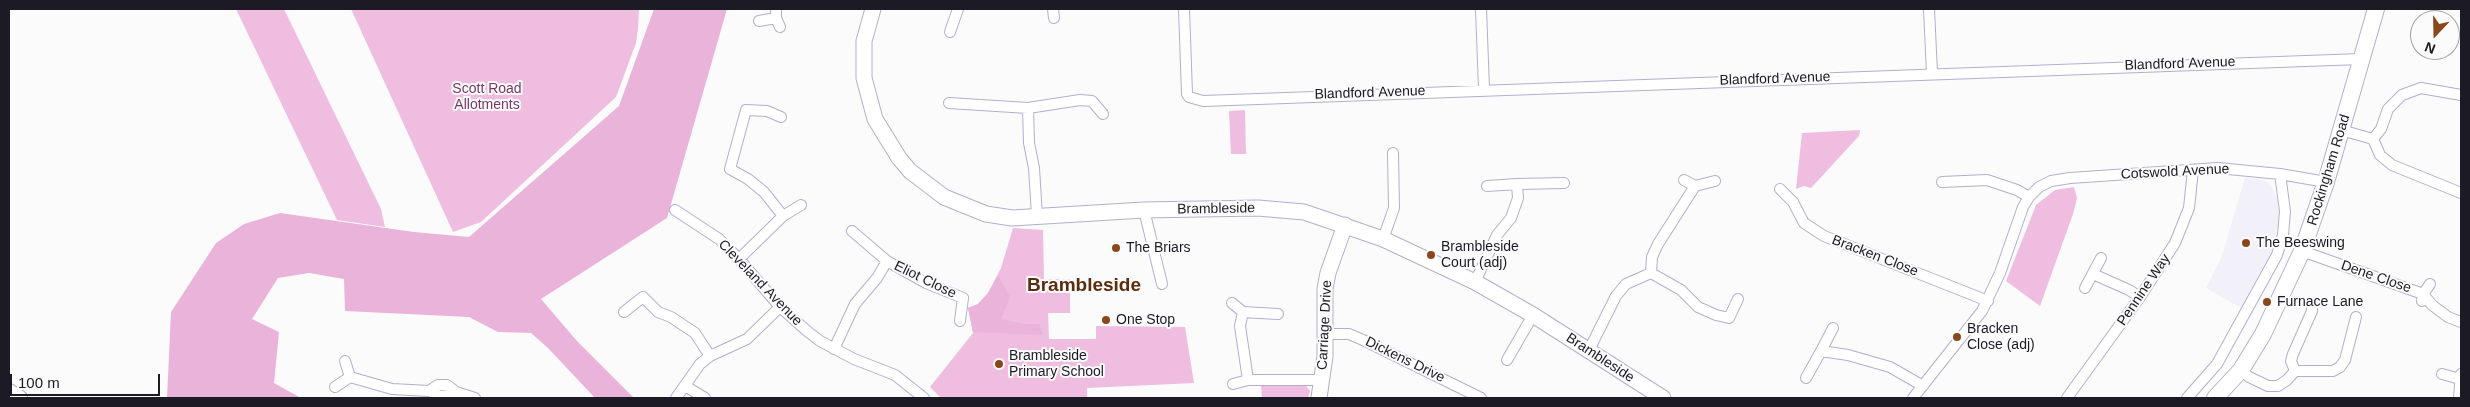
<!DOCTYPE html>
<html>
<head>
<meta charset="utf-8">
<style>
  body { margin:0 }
  #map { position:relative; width:2470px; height:407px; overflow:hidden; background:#fbfbfb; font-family:Arial,sans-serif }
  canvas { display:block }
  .frame { position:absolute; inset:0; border:10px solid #1b1a25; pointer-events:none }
  .north { position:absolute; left:2410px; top:10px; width:50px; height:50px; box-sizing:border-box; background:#fbfbfb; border:1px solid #a1a1a5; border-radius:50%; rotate:201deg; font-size:14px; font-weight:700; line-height:20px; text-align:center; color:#1b1a25 }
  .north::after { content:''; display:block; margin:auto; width:18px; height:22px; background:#8b471c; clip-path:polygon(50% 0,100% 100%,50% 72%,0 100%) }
  .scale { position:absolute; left:10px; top:374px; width:150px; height:22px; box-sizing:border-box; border:2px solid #1b1a25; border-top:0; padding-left:6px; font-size:15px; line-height:18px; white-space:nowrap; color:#1b1a25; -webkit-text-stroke:4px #fbfbfb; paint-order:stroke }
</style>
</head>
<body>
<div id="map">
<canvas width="2470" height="407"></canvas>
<div class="frame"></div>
<div class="north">N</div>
<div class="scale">100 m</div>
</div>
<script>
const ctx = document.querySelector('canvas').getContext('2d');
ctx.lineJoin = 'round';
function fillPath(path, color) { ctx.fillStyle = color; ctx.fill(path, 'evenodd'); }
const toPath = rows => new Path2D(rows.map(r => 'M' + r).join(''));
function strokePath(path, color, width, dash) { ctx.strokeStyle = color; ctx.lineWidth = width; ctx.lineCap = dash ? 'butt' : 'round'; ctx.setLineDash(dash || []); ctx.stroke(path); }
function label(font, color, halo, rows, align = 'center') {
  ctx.font = font + ' Arial,sans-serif'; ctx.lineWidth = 4; ctx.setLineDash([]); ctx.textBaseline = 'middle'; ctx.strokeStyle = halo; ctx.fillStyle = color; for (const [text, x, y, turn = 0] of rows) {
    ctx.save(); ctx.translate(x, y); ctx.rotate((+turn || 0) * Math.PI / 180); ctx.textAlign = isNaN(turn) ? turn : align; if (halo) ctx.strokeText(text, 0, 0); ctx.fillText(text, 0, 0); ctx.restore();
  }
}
const built = toPath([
  [2245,178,2265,180,2272,187,2278,200,2279,218,2271,253,2241,308,2206,288,2221,258]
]);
const green = toPath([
  [236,9,284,9,381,209,385,227,337,220],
  [351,9,639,9,638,28,636,43,616,97,481,222,453,232],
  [1245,110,1246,154,1231,154,1229,111],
  [1860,130,1859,136,1811,188,1804,186,1796,189,1802,133],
  [2074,187,2077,198,2073,214,2040,306,2006,281,2036,205,2055,190],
  [1013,228,1043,230,1044,279,1070,279,1070,313,1048,313,1049,339,1096,339,1096,326,1185,327,1194,383,1087,388,1087,398,941,398,930,387,973,333,968,308,978,304,988,293,1001,268],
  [1261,385,1306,386,1310,391,1308,398,1262,398]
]);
const forest = toPath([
  [654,9,727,9,667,218,541,299,577,341,634,398,595,398,548,348,531,333,498,332,469,317,345,311,344,279,309,273,278,278,252,319,279,332,274,383,301,398,167,398,171,312,216,243,244,224,280,213,414,232,469,237,619,106],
  [998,275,1010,297,1001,319,1025,324,1039,324,1043,334,1041,335,973,332,968,308,978,304,988,293]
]);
const street = toPath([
  [776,9,776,18,780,27],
  [1053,9,1054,18],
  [1184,9,1187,94,1189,97,1203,101,2361,59],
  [1481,9,1484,89],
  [1929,9,1932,73],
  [759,21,776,18],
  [950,32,958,9],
  [949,103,1028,108,1080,100,1092,101,1103,114],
  [1028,108,1029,143,1034,168,1037,216],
  [2341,130,2373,139,2380,155,2392,165,2461,193],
  [2373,139,2381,129,2388,109,2402,95,2421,88,2461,95],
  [1684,180,1695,186,1715,181],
  [1942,182,1987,180,2017,190,2029,197],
  [1517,184,1564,183],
  [1695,186,1658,244,1652,257,1651,273,1681,290,1698,307,1716,315,1729,318,1738,299],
  [1780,189,1793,202,1804,223,1824,236,1988,301],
  [675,210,719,239,739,259,780,307,807,331,820,341,854,359,895,375,924,398],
  [1144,210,1162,284],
  [783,216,801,205],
  [852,231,887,261],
  [1383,239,1394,208,1393,153],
  [2302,251,2423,294,2432,305,2448,317,2461,322],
  [739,259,783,216,764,192,748,179,730,169,746,110,767,111,781,117],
  [2093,274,2129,290,2140,297],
  [1475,282,1497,235,1511,218,1518,198,1517,184,1487,186],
  [2085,288,2101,258],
  [2422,301,2423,294,2430,284],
  [1232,303,1243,312,1240,326,1248,380,1323,380],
  [624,312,643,297,658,312,671,317,695,333,710,356],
  [1243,312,1278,314],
  [1325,334,1349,334,1363,340,1481,398],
  [834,349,855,304,877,278,887,261,926,283,963,298,960,321],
  [1589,350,1616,296,1626,284,1651,273],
  [1821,351,1833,328],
  [1507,360,1533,315],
  [345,361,350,377],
  [2241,370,2249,377,2268,386,2278,386,2287,380,2295,371,2291,361,2293,354,2312,311,2312,303],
  [2295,371,2333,371,2340,367,2345,360,2356,317],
  [2442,374,2460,379],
  [1806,378,1821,351,1848,355,1890,367,1923,386],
  [1233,384,1248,380],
  [685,386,705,398],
  [335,387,350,377,392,389,429,391,440,396,451,395,456,392],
  [429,391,438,385,447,385,456,392,475,398],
  [676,398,700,364,710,356,747,339,780,307],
  [1913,398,1982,311,2000,273,2023,207,2029,197,2039,187,2051,181,2070,178,2218,168,2280,174,2326,182],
  [2067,398,2140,297,2175,243,2189,208,2193,170],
  [2187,398,2217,364,2277,255,2283,235,2285,211,2280,174],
  [2459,398,2461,374]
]);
const secondary = toPath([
  [873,9,864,41,864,78,875,119,899,158,910,171,944,197,986,214,1012,218,1144,210,1258,208,1304,212,1383,239,1475,282,1533,315,1663,398],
  [1319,398,1325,356,1325,289,1328,273,1345,225]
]);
const primary = toPath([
  [9,392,19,398],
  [2215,398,2241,370,2263,334,2302,251,2326,182,2376,9]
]);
const markers = [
  [2246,243,5,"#8b471c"],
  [1116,248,5,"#8b471c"],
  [1431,255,5,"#8b471c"],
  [2267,302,5,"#8b471c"],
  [1106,320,5,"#8b471c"],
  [1957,337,5,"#8b471c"],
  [999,364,5,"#8b471c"]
];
const streetNames = [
  ["Blandford Avenue",2180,64,-2],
  ["Blandford Avenue",1775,79,-2],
  ["Blandford Avenue",1370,93,-2],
  ["Rockingham Road",2329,170,-73],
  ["Cotswold Avenue",2175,172,-3],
  ["Brambleside",1216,209,-1],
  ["Bracken Close",1875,256,21],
  ["Dene Close",2376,277,19],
  ["Eliot Close",925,280,26],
  ["Cleveland Avenue",760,283,46],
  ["Pennine Way",2144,290,-56],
  ["Carriage Drive",1325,325,-87],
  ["Brambleside",1600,358,33],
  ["Dickens Drive",1405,360,26]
];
const parkNames = [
  ["Scott Road",487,89],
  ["Allotments",487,105]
];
const poiNames = [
  ["The Beeswing",2256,243],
  ["Brambleside",1441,247],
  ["Court (adj)",1441,263],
  ["The Briars",1126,248],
  ["Furnace Lane",2277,302],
  ["One Stop",1116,320],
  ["Bracken",1967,329],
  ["Close (adj)",1967,345],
  ["Brambleside",1009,356],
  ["Primary School",1009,372]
];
const districtNames = [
  ["Brambleside",1084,286]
];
fillPath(built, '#f2f1f9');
fillPath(green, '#efbde0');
fillPath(forest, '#eab3da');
strokePath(street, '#b2afce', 12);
strokePath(secondary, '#b2afce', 17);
strokePath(primary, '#b2afce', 18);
strokePath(street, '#fff', 10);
strokePath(secondary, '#fff', 15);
strokePath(primary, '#fff', 16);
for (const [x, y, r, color] of markers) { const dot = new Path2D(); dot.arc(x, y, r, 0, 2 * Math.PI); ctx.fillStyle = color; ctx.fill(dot); strokePath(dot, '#fbfbfb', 2); }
label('14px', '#1b1a25', '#fbfbfb', streetNames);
label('14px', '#783869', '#fbfbfb', parkNames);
label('14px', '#1b1a25', '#fbfbfb', poiNames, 'left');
label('bold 19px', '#5b2c0e', '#fbfbfb', districtNames);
</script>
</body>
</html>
